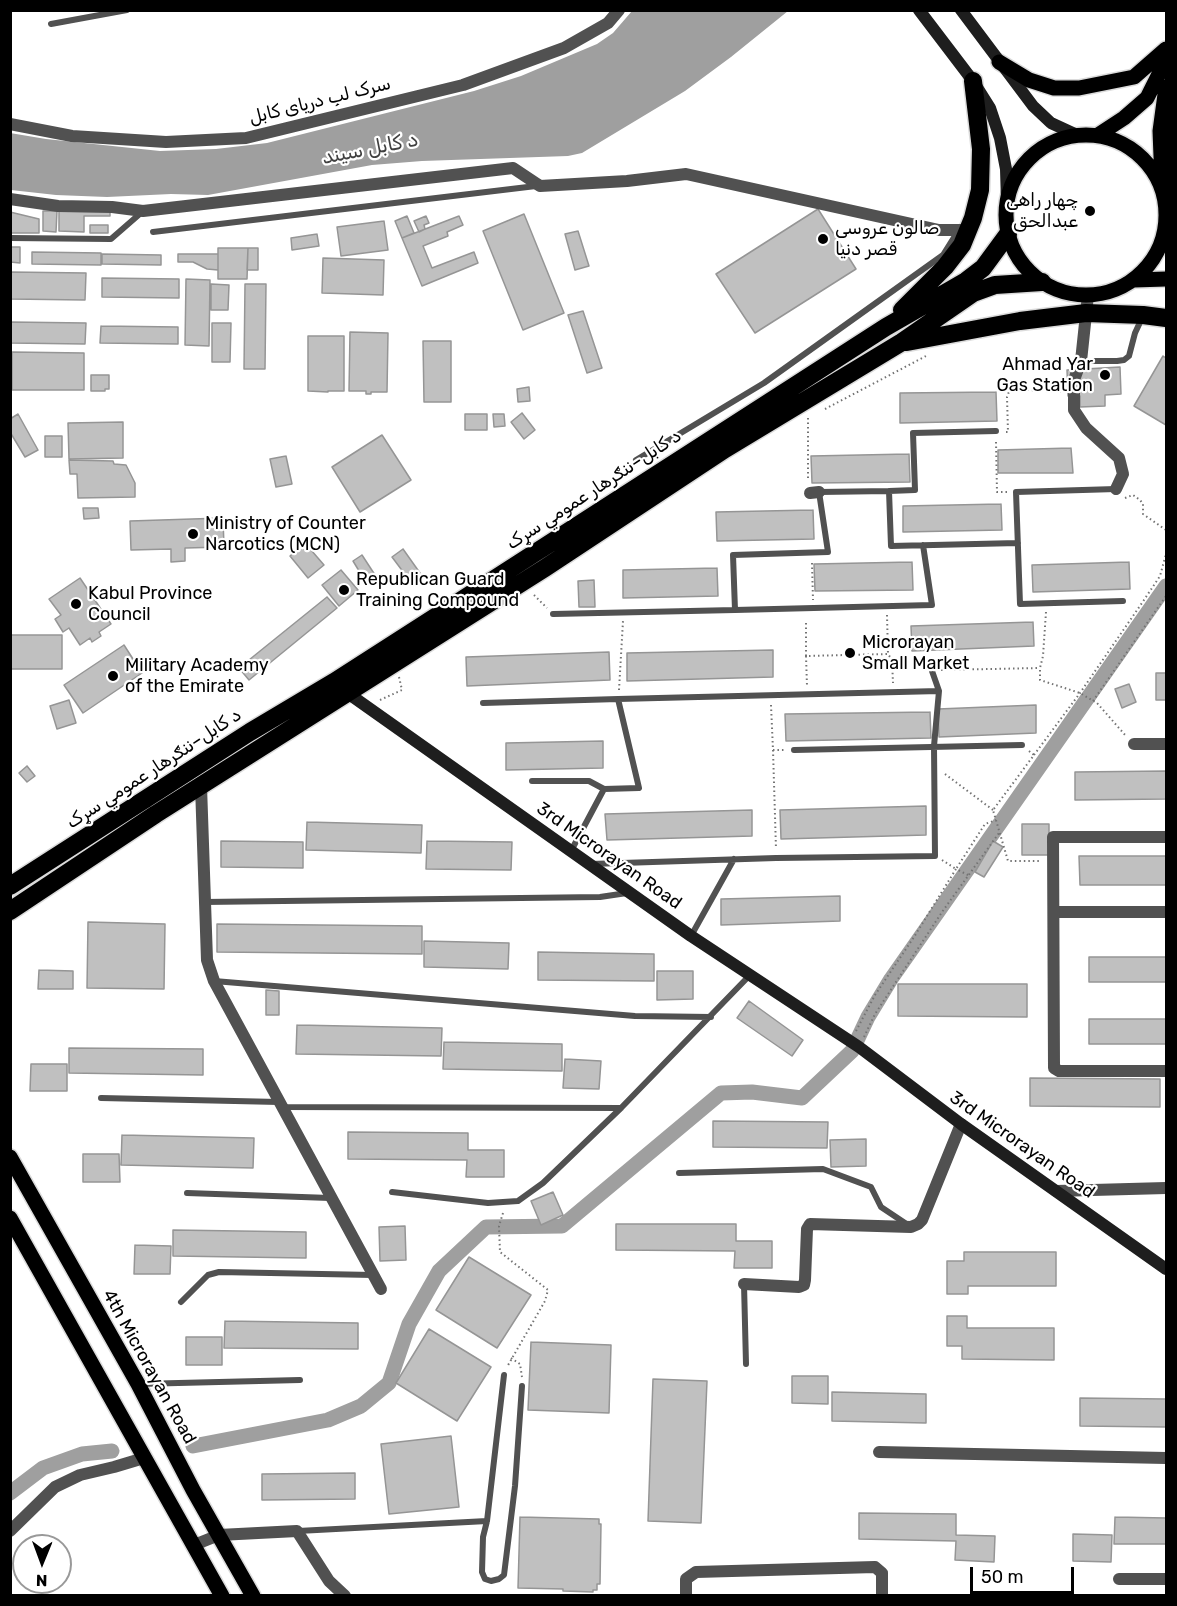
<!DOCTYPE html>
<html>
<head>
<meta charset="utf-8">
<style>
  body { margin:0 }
  #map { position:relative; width:1177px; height:1606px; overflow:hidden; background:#fff; font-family:Rubik,sans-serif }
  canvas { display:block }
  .frame { position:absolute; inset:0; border:12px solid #000; pointer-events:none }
  .north { position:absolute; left:12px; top:1534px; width:60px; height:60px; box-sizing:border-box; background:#fff; border:2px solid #999; border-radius:50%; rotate:181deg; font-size:16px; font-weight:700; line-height:24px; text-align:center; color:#000 }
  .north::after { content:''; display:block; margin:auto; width:21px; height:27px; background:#000; clip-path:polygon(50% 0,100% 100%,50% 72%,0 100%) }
  .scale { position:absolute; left:970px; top:1567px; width:104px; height:27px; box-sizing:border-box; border:3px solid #000; border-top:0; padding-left:8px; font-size:18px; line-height:21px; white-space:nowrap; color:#000; -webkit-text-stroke:4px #fff; paint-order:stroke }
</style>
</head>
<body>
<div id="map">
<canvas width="1177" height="1606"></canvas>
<div class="frame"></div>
<div class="north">N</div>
<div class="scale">50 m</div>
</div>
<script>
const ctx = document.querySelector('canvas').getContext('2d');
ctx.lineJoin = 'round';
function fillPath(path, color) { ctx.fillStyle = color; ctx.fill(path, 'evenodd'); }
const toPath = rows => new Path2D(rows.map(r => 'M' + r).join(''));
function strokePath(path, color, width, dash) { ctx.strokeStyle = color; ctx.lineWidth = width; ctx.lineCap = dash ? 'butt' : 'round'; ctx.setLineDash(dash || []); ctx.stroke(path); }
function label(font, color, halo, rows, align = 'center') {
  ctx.font = font + ' Rubik,Vazirmatn,sans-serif'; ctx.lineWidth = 4.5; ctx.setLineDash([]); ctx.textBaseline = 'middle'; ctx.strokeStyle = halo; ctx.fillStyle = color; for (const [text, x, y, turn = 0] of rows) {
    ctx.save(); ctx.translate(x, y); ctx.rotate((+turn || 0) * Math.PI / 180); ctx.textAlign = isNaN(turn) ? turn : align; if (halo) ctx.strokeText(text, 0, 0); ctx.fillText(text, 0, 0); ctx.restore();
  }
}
const water = toPath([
  [632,11,788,11,731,57,685,91,582,153,568,156,422,161,372,165,208,195,171,194,107,197,56,195,11,190,10,133,46,139,160,151,216,149,267,143,474,91,521,76,597,44,613,33]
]);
const canal = toPath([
  [193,1446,328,1420,361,1406,389,1383,409,1324,439,1271,486,1227,562,1226,721,1093,752,1092,802,1098,852,1051,868,1017,891,979,1166,586],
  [10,1493,43,1468,82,1454,112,1451]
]);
const building = toPath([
  [818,209,856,269,755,333,716,274,818,209],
  [59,210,110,211,110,216,84,216,84,232,59,231,59,210],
  [43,211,57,211,56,232,43,231,43,211],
  [10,212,39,219,39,233,10,233,10,212],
  [524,214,564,313,523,330,483,231,524,214],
  [407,216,414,233,402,238,395,221,407,216],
  [426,216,429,223,424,225,425,229,419,232,414,221,426,216],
  [459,216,463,225,447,232,448,236,423,246,432,268,474,252,478,263,422,286,402,238,459,216],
  [384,221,388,250,341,256,337,227,384,221],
  [90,225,108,225,108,233,90,233,90,225],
  [578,231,589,266,575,270,565,234,578,231],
  [317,234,319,246,292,250,291,238,317,234],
  [10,247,20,247,20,263,10,262,10,247],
  [218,248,248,248,247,279,218,279,218,248],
  [248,248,258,248,258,270,247,270,248,248],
  [32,252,101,253,101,265,32,264,32,252],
  [102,254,161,255,161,265,102,264,102,254],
  [178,254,218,254,218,270,207,269,193,262,178,262,178,254],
  [323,258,384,260,383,295,322,293,323,258],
  [10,272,86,273,85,300,10,299,10,272],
  [102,278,179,279,179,298,102,297,102,278],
  [186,279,210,280,209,346,185,345,186,279],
  [211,284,229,285,228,310,211,310,211,284],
  [245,284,266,284,265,369,244,369,245,284],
  [583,311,602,368,587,373,568,315,583,311],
  [10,322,86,323,85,344,10,343,10,322],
  [212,323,231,323,230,362,212,362,212,323],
  [101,326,178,327,178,344,100,343,101,326],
  [350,332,388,333,387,392,371,392,371,394,366,394,366,391,349,391,350,332],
  [308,336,344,336,344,391,328,391,328,392,308,391,308,336],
  [423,341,451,341,451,402,424,402,423,341],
  [12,352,84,353,84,390,12,390,12,352],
  [1163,356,1166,358,1166,425,1134,406,1163,356],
  [1120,367,1121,394,1105,395,1105,406,1080,407,1080,396,1068,396,1067,370,1120,367],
  [91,375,109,375,109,389,105,389,105,391,91,391,91,375],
  [529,387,530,401,518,402,517,389,529,387],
  [996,392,997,421,900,423,900,393,996,392],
  [522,413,535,430,524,439,511,422,522,413],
  [18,414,38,450,25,457,10,432,10,419,18,414],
  [465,414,487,414,487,430,465,430,465,414],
  [493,414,504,414,505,426,494,427,493,414],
  [123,422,123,458,69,459,68,423,123,422],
  [382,435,411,480,360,512,332,467,382,435],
  [45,436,62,436,62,457,45,457,45,436],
  [1071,448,1073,473,998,473,998,450,1071,448],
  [909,454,910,482,812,483,811,456,909,454],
  [286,456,292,484,276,487,270,459,286,456],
  [69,460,113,461,114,464,126,465,135,483,135,497,78,498,77,474,70,474,69,460],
  [1001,504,1002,530,903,532,903,506,1001,504],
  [83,508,98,508,99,518,84,519,83,508],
  [813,510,814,539,717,541,716,512,813,510],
  [223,518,224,547,185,548,185,561,171,562,171,549,131,550,130,521,223,518],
  [305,543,324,565,308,578,290,556,305,543],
  [403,549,420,573,410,581,392,557,403,549],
  [362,555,377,578,367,584,353,561,362,555],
  [912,562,913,590,815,591,814,564,912,562],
  [1129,562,1130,589,1033,592,1032,565,1129,562],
  [717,568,718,596,623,598,623,570,717,568],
  [341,570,358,590,339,606,322,585,341,570],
  [80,578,111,624,99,632,101,636,92,642,90,638,80,645,69,628,63,632,55,619,61,615,49,599,80,578],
  [594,580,595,607,579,607,578,581,594,580],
  [327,597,337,608,249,680,239,668,327,597],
  [1033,622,1034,646,912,651,911,626,1033,622],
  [10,635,62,635,62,669,10,669,10,635],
  [124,645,142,673,83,713,64,685,124,645],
  [773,650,773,677,627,681,627,653,773,650],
  [609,652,610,680,467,686,466,657,609,652],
  [1156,673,1166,673,1166,700,1156,700,1156,673],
  [1129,684,1136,702,1122,708,1115,689,1129,684],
  [69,700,76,723,57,729,50,706,69,700],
  [1036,705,1036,733,939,737,938,709,1036,705],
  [930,712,931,738,786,741,785,714,930,712],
  [603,741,603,768,506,770,506,743,603,741],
  [27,766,35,776,27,782,19,773,27,766],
  [1166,771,1166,799,1075,800,1075,772,1166,771],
  [926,806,926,835,781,839,780,810,926,806],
  [752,810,752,836,607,840,605,814,752,810],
  [307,822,422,825,421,853,306,850,307,822],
  [1022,824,1049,824,1049,855,1022,855,1022,824],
  [221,841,303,842,303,868,221,867,221,841],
  [427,841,512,842,511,870,426,869,427,841],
  [993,841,1003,847,984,877,975,872,993,841],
  [1079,856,1166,856,1166,885,1080,885,1079,856],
  [840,896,840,921,721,925,721,899,840,896],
  [88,922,165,924,164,989,87,988,88,922],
  [217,924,422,926,422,954,217,952,217,924],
  [424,941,509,943,508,969,424,967,424,941],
  [538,952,654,954,654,981,538,980,538,952],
  [1089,957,1166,957,1166,982,1089,982,1089,957],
  [39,970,73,971,73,989,38,989,39,970],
  [657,971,693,971,693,999,657,1000,657,971],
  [898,984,1027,984,1027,1017,898,1016,898,984],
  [266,990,279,991,279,1015,266,1015,266,990],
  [749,1001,803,1040,792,1056,737,1018,749,1001],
  [1089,1019,1166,1019,1166,1044,1089,1044,1089,1019],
  [297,1025,442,1028,441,1056,296,1054,297,1025],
  [444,1042,562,1044,562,1071,443,1069,444,1042],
  [69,1048,203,1049,203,1075,69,1073,69,1048],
  [565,1059,601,1061,599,1089,563,1088,565,1059],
  [31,1064,67,1064,67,1091,30,1091,31,1064],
  [1030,1078,1160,1079,1160,1107,1030,1106,1030,1078],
  [713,1121,828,1122,827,1148,713,1147,713,1121],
  [348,1132,468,1133,468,1150,504,1150,504,1177,466,1177,467,1160,348,1159,348,1132],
  [122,1135,254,1138,253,1168,121,1165,122,1135],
  [866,1139,866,1166,831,1167,830,1140,866,1139],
  [83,1154,119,1154,120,1182,83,1182,83,1154],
  [553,1192,563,1215,541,1225,531,1201,553,1192],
  [616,1224,736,1224,736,1241,772,1241,772,1268,734,1268,735,1251,616,1250,616,1224],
  [405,1226,406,1260,380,1261,379,1227,405,1226],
  [173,1230,306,1232,306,1258,173,1256,173,1230],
  [135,1245,171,1246,170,1274,134,1274,135,1245],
  [964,1252,1056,1252,1056,1286,968,1286,968,1294,947,1294,947,1261,964,1261,964,1252],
  [469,1257,531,1295,497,1348,436,1310,469,1257],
  [947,1316,967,1316,967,1328,1054,1328,1054,1360,962,1359,962,1346,947,1346,947,1316],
  [225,1321,358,1323,358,1349,224,1348,225,1321],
  [429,1329,491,1367,457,1421,396,1383,429,1329],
  [186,1337,222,1337,222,1365,186,1365,186,1337],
  [531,1342,611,1345,609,1413,528,1410,531,1342],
  [792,1376,828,1376,828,1404,792,1403,792,1376],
  [653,1379,707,1381,701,1523,648,1521,653,1379],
  [832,1392,926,1394,926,1423,832,1421,832,1392],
  [1080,1398,1166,1399,1166,1427,1080,1426,1080,1398],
  [451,1436,459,1507,389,1514,381,1444,451,1436],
  [355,1473,355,1499,262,1500,262,1474,355,1473],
  [859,1513,956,1514,956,1535,995,1536,994,1562,955,1560,956,1541,859,1539,859,1513],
  [520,1517,599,1519,599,1524,601,1524,600,1584,597,1584,597,1590,593,1590,593,1592,563,1591,563,1589,518,1588,520,1517],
  [1115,1517,1166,1518,1166,1544,1114,1544,1115,1517],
  [1073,1534,1112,1535,1111,1562,1073,1561,1073,1534]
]);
const path = toPath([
  [825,409,926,356],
  [808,418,808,481],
  [1006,432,1008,432,1007,397,1010,389,1061,392],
  [996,442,997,492,1007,492],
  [1125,498,1133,495,1140,500,1143,504,1143,514,1166,530],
  [812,563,813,600],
  [534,595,547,608],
  [1046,612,1043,656,1040,668,1040,680,1080,693,1097,703,1126,736],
  [887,615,888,654],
  [806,623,806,656,888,654,892,660,893,683],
  [806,656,807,686],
  [941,670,1040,668],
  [619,690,623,621],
  [380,700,402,690,399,677],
  [1093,701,1166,596],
  [771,705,773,750,785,750],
  [773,750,776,849],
  [1029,751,1034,755,993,810,1008,861,1039,861],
  [1034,755,1080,693,1144,600,1160,576,1166,554],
  [945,774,993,810],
  [942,860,956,869,985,824,996,820],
  [856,1031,875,995,914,937,956,869,968,875],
  [864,1037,875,1014,942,912,999,833],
  [503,1213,499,1226,500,1252,548,1290,545,1301,507,1367],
  [511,1358,520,1364,522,1377]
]);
const lane = toPath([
  [51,24,127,10],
  [153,232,536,186],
  [10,238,111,239,142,212],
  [1081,361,1117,361,1124,360,1129,356,1135,333,1142,318],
  [636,460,764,383,943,255,958,231],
  [1116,489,1016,492,1020,604,1123,601],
  [889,491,915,490,913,433,996,431],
  [735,610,932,605,923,545],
  [553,614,735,610,733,555,828,552,819,492,889,491,891,546,1018,543],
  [618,699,939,691],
  [483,703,618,699,639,788,604,789],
  [794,750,1022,745],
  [532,781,589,781,604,789,571,851],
  [591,864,776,858,935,856,934,746,939,691,932,671],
  [204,902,600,897,627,893],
  [691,936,734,859],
  [214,981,635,1016,711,1017],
  [101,1098,279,1102],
  [281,1107,621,1108],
  [679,1173,823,1169,871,1187,881,1207,908,1225],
  [392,1192,488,1203,518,1201,543,1183,621,1108,750,975],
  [187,1193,330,1198],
  [744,1284,746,1364],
  [181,1302,208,1275,219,1272,373,1275],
  [504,1375,487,1521,483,1537,482,1572,485,1579,491,1581,499,1579,504,1575,515,1486,522,1386],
  [138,1384,300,1380],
  [298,1531,487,1521]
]);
const street = toPath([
  [10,124,72,136,166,142,246,138,463,85,564,48,608,23,619,10],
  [10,199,58,206,112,207,143,211,513,168,540,186,627,181,686,174,939,230,968,230],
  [1088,295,1081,361,1074,380,1074,410,1086,428,1119,458,1123,474,1116,489],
  [810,493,819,492],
  [1134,744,1166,744],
  [201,786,207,960,214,981,381,1289],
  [1166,837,1053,837,1054,1068,1059,1071,1166,1071],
  [1054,912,1166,912],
  [1056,1191,1166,1188],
  [744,1284,799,1287,804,1285,805,1280,807,1229,810,1224,911,1227,918,1224,922,1220,961,1124],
  [879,1452,1166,1458],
  [10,1531,55,1487,80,1475,114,1467,144,1458],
  [194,1545,219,1535,297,1531,329,1581,345,1596],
  [1119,1579,1166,1579],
  [686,1596,686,1579,696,1572,875,1567,882,1573,882,1596]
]);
const secondary = toPath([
  [919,10,973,81,990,108,1000,138,1006,169,1007,201],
  [961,10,1033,106,1051,123,1077,135],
  [349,694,691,936,859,1047,961,1124,1166,1269]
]);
const primary = toPath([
  [999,62,1029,80,1054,88,1079,88,1134,77,1166,49],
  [1098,135,1124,118,1147,98,1166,60],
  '1006 215a80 80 0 1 1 160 0a80 80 0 1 1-160 0Z',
  [1162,182,1160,131,1166,87],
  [1134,280,1166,279],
  [10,1157,138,1384,193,1490,253,1596],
  [10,1218,222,1596]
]);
const highway = toPath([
  [902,310,945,267,962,245,973,218,980,190,981,149,973,81],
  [907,342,1020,321,1086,313,1143,315,1166,318],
  [10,886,250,732,334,682,496,578,886,327,966,281,983,268,1008,234],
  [10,911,156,814,545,568,725,449,902,342,973,293,995,285,1042,282]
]);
const markers = [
  [1090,211,6,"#000"],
  [823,239,6,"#000"],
  [1105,375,6,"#000"],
  [193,534,6,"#000"],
  [344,590,6,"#000"],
  [76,604,6,"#000"],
  [850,653,6,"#000"],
  [113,676,6,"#000"]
];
const streetNames = [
  ["سرک لبِ دریای کابل",320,101,-14],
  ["د کابل–ننګرهار عمومي سړک",594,490,-33],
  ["د کابل–ننګرهار عمومي سړک",154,769,-33],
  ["3rd Microrayan Road",609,856,35],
  ["3rd Microrayan Road",1022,1145,35],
  ["4th Microrayan Road",149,1367,61]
];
const poiNames = [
  ["چهار راهی",1078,201,"right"],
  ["عبدالحق",1078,222,"right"],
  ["صالون عروسی",835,229],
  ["قصر دنیا",835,250],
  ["Ahmad Yar",1093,365,"right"],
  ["Gas Station",1093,386,"right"],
  ["Ministry of Counter",205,524],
  ["Narcotics (MCN)",205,545],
  ["Republican Guard",356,580],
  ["Training Compound",356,601],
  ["Kabul Province",88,594],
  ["Council",88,615],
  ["Microrayan",862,643],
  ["Small Market",862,664],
  ["Military Academy",125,666],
  ["of the Emirate",125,687]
];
const waterNames = [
  ["د کابل سيند",370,149,-11]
];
fillPath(water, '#9f9f9f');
strokePath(canal, '#9f9f9f', 15);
fillPath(building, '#c0c0c0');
strokePath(building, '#959595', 1.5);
strokePath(primary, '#dbdbdb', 18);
strokePath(highway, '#dbdbdb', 21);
strokePath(path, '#737373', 2, [1.5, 3]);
strokePath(lane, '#515151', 6);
strokePath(street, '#515151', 12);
strokePath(secondary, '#1e1e1e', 12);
strokePath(primary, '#000', 15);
strokePath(highway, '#000', 18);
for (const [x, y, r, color] of markers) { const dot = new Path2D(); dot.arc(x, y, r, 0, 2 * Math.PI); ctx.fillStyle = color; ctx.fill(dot); strokePath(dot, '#fff', 2); }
label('18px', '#000', '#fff', streetNames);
label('18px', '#000', '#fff', poiNames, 'left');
label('italic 20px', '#404040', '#fff', waterNames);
</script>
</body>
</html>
